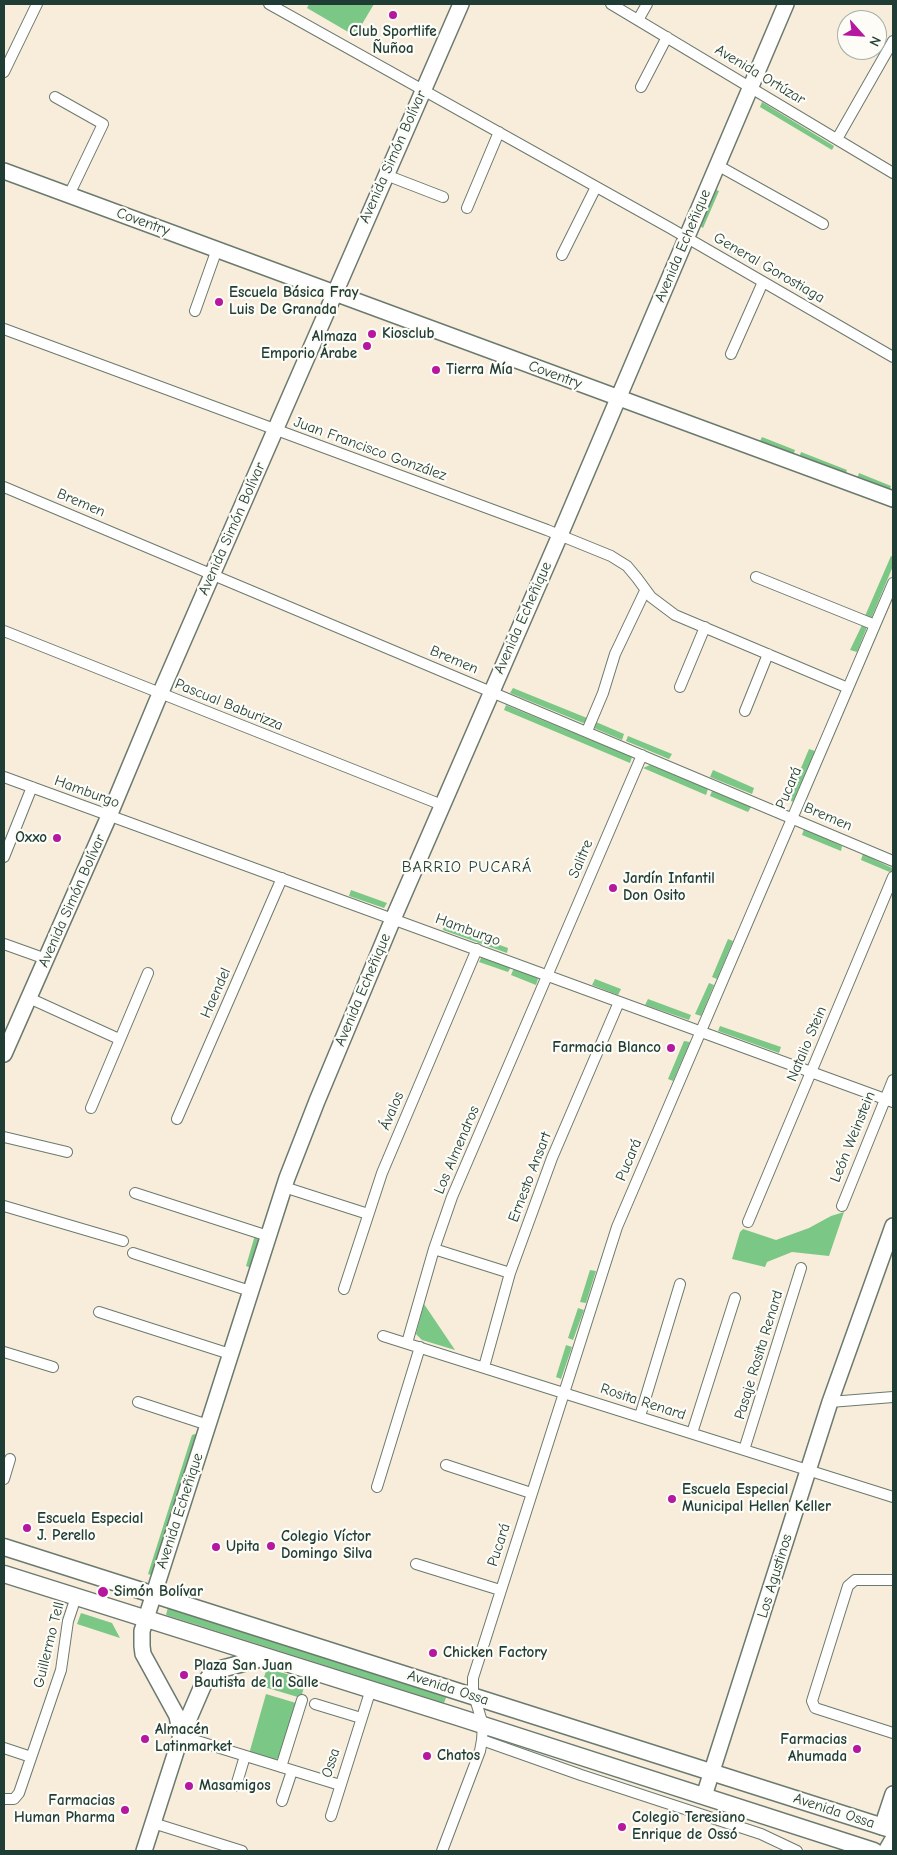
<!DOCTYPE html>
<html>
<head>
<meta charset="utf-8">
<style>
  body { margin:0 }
  #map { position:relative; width:897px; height:1855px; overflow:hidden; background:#f8ecdb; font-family:"Comic Neue",sans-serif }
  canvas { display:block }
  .frame { position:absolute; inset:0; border:5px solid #1f3d34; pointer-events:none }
  .north { position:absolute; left:837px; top:10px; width:50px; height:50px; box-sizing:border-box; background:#fdfcf7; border:1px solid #a4b0a9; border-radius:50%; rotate:116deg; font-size:14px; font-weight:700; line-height:20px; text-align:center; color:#1f3d34 }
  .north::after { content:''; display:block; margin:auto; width:18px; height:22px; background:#b5179e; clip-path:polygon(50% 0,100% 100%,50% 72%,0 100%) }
</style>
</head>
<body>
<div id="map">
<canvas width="897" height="1855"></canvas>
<div class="frame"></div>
<div class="north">N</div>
</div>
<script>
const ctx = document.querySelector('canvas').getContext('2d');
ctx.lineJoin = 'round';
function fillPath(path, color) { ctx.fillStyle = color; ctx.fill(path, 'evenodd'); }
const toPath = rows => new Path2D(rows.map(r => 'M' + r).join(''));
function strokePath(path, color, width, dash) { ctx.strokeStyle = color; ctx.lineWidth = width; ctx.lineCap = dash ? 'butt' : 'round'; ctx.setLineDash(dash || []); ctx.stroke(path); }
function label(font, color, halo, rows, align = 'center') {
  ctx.font = font + ' "Comic Neue",sans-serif'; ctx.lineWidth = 4.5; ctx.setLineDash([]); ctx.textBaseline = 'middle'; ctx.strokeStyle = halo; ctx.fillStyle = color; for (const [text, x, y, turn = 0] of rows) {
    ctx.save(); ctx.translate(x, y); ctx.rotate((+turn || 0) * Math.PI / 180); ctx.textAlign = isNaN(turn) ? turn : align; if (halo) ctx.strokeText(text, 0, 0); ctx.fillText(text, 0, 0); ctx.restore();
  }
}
const green = toPath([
  [309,4,374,4,355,36,307,8],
  [762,102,834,146,832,150,760,107],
  [714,189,719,191,703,228,698,225],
  [762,437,795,450,793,456,759,443],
  [801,452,847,470,845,476,799,458],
  [859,473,891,486,889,492,857,479],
  [891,556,893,557,893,566,871,619,865,616],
  [862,625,867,627,857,652,850,650],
  [513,688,587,718,585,722,583,723,510,693],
  [506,705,632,757,630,763,504,710],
  [596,722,624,734,622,740,594,728],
  [628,736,672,754,669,759,626,741],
  [809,749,815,751,793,802,788,799],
  [650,765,708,789,706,795,643,768],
  [713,770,754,788,752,794,710,777],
  [712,791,751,807,748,812,710,796],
  [804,829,842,846,841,851,802,835],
  [863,854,892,868,892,873,861,860],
  [351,890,387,903,384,908,349,896],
  [444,925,508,948,507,953,443,930],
  [728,939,733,941,717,979,712,977],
  [482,956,511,967,508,972,479,962],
  [514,968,537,977,538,979,536,985,511,975],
  [595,979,621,989,618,995,592,985],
  [709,983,714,985,701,1016,695,1014],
  [648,999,691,1015,689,1020,645,1005],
  [720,1026,781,1047,779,1053,718,1031],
  [684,1041,690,1042,673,1081,668,1079],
  [844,1212,829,1256,792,1252,767,1262,765,1267,732,1259,740,1232,743,1229,776,1240,809,1228,831,1216],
  [255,1235,261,1237,251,1268,246,1266],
  [590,1270,596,1271,586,1303,580,1302],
  [424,1304,455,1350,422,1340,416,1334],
  [578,1308,584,1310,573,1340,568,1338],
  [566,1345,572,1347,561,1379,556,1377],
  [195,1434,198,1436,155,1576,148,1574,192,1435],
  [168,1607,447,1695,444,1703,166,1615],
  [81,1613,112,1623,120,1638,77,1624],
  [267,1668,306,1680,301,1698,261,1686],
  [266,1694,296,1703,281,1756,273,1761,249,1754]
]);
const street = toPath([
  [269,4,670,228,893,357],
  [611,4,893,173],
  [638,20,647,4],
  [4,72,37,4],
  [641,87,667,37],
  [55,97,103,124,69,195],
  [837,139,893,41],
  [717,165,823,224],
  [386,175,443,197],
  [467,208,499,132],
  [562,255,596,187],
  [195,311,217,249],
  [4,329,547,530,611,556,627,566,637,578,651,597,675,615,848,688],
  [731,354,763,282],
  [4,487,893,861],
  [756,577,875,625],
  [4,631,442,805],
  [680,687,705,627],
  [745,711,768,654],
  [587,731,603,693,615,654,645,591],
  [4,777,893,1102],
  [4,857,32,787],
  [4,944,46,959],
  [29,998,119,1039],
  [91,1108,148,973],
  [177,1119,282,878],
  [4,1137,67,1152],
  [284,1187,368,1214],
  [135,1193,268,1236],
  [4,1206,123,1241],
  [842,1206,893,1080],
  [748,1222,893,877],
  [434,1249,510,1273],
  [133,1253,250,1291],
  [344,1289,382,1173,477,949],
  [99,1312,230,1354],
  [383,1336,893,1497],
  [407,1343,434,1249,452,1197,642,755],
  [4,1352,53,1367],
  [484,1367,510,1273,552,1158,619,1002],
  [138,1402,208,1425],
  [830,1402,893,1397],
  [640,1416,680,1284],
  [692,1433,735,1298],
  [744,1450,801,1268],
  [446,1465,531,1493],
  [4,1479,10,1459],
  [377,1487,420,1347],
  [416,1564,500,1590],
  [893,1580,855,1580,848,1586,812,1701,815,1708,893,1733],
  [315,1704,361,1718],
  [181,1736,340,1785],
  [482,1740,581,1775,761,1834,797,1851],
  [4,1748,31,1757],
  [281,1767,302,1700],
  [236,1786,245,1756],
  [4,1799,14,1799,19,1793,61,1670,68,1621,76,1597],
  [282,1801,292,1771],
  [331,1816,371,1689],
  [153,1823,242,1851],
  [442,1851,480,1751,482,1740,483,1725,473,1692,473,1678,617,1227,893,583]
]);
const secondary = toPath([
  [4,171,893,499],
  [4,1054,109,816,157,701,461,4],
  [704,1796,830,1402,893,1226],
  [882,1827,893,1794],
  [144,1851,181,1736,177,1716,143,1654,142,1646,142,1631,287,1178,317,1101,393,919,560,535,786,4],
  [886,1851,893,1839]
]);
const primary = toPath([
  [4,1547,893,1830],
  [4,1574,458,1717,874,1851],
  [181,1736,203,1685,211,1675,221,1669,266,1657]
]);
const markers = [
  [393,15,5,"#b5179e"],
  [219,302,5,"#b5179e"],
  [372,334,5,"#b5179e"],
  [367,346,5,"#b5179e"],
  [436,370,5,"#b5179e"],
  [57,838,5,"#b5179e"],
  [613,888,5,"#b5179e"],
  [671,1048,5,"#b5179e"],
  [672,1499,5,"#b5179e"],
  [27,1528,5,"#b5179e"],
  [271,1546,5,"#b5179e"],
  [216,1547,5,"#b5179e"],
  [103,1592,6,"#b5179e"],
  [433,1653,5,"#b5179e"],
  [184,1675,5,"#b5179e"],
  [145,1739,5,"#b5179e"],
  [857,1749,5,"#b5179e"],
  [427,1756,5,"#b5179e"],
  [189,1786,5,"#b5179e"],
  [125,1810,5,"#b5179e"],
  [622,1827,5,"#b5179e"]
];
const poiNames = [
  ["Club Sportlife",393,32,"center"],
  ["Ñuñoa",393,49,"center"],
  ["Escuela Básica Fray",229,293],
  ["Luis De Granada",229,310],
  ["Kiosclub",382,334],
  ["Almaza",357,337,"right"],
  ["Emporio Árabe",357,354,"right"],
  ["Tierra Mía",446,370],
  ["Oxxo",47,838,"right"],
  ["Jardín Infantil",623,879],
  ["Don Osito",623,896],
  ["Farmacia Blanco",661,1048,"right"],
  ["Escuela Especial",682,1490],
  ["Municipal Hellen Keller",682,1507],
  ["Escuela Especial",37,1519],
  ["J. Perello",37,1536],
  ["Colegio Víctor",281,1537],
  ["Domingo Silva",281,1554],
  ["Upita",226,1547],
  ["Simón Bolívar",114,1592],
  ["Chicken Factory",443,1653],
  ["Plaza San Juan",194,1666],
  ["Bautista de la Salle",194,1683],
  ["Almacén",155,1730],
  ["Latinmarket",155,1747],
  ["Farmacias",847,1740,"right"],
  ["Ahumada",847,1757,"right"],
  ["Chatos",437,1756],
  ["Masamigos",199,1786],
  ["Farmacias",115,1801,"right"],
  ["Human Pharma",115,1818,"right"],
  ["Colegio Teresiano",632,1818],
  ["Enrique de Ossó",632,1835]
];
const streetNames = [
  ["Avenida Ortúzar",760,75,31],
  ["Avenida Simón Bolívar",393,157,-66],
  ["Coventry",143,222,20],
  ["Avenida Echeñique",683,246,-67],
  ["General Gorostiaga",769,268,30],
  ["Coventry",555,375,20],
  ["Juan Francisco González",370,449,20],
  ["Bremen",81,503,23],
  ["Avenida Simón Bolívar",232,529,-66],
  ["Avenida Echeñique",523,618,-66],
  ["Bremen",454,660,23],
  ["Pascual Baburizza",229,705,22],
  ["Pucará",789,788,-67],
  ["Hamburgo",87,792,20],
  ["Bremen",828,817,23],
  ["Salitre",581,859,-67],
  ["Avenida Simón Bolívar",72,901,-66],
  ["Hamburgo",468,930,20],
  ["Avenida Echeñique",363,990,-67],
  ["Haendel",216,993,-66],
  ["Natalio Stein",807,1044,-67],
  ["Ávalos",392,1111,-67],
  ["León Weinstein",853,1137,-68],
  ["Los Almendros",457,1150,-67],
  ["Pucará",629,1160,-67],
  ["Ernesto Ansart",530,1177,-69],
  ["Pasaje Rosita Renard",759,1355,-73],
  ["Rosita Renard",643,1402,18],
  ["Avenida Echeñique",180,1511,-72],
  ["Pucará",499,1545,-72],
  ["Los Agustinos",775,1576,-73],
  ["Guillermo Tell",49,1645,-76],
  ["Avenida Ossa",448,1688,18],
  ["Ossa",331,1763,-72],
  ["Avenida Ossa",834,1811,18]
];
const neighbourhoodNames = [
  ["BARRIO PUCARÁ",467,867]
];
fillPath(green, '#7bc785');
strokePath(street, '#6b7a6e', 12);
strokePath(secondary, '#6b7a6e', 18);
strokePath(primary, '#6b7a6e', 19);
strokePath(street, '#fff', 10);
strokePath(secondary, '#fff', 15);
strokePath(primary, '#fff', 16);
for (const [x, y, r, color] of markers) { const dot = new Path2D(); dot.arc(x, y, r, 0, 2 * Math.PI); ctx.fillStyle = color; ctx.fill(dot); strokePath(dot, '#fdfcf7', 2); }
label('bold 15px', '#1f3d34', '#fdfcf7', poiNames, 'left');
label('15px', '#1f3d34', '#fdfcf7', streetNames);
ctx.letterSpacing = '1px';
label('16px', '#1f3d34', '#fdfcf7', neighbourhoodNames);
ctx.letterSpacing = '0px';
</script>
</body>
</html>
